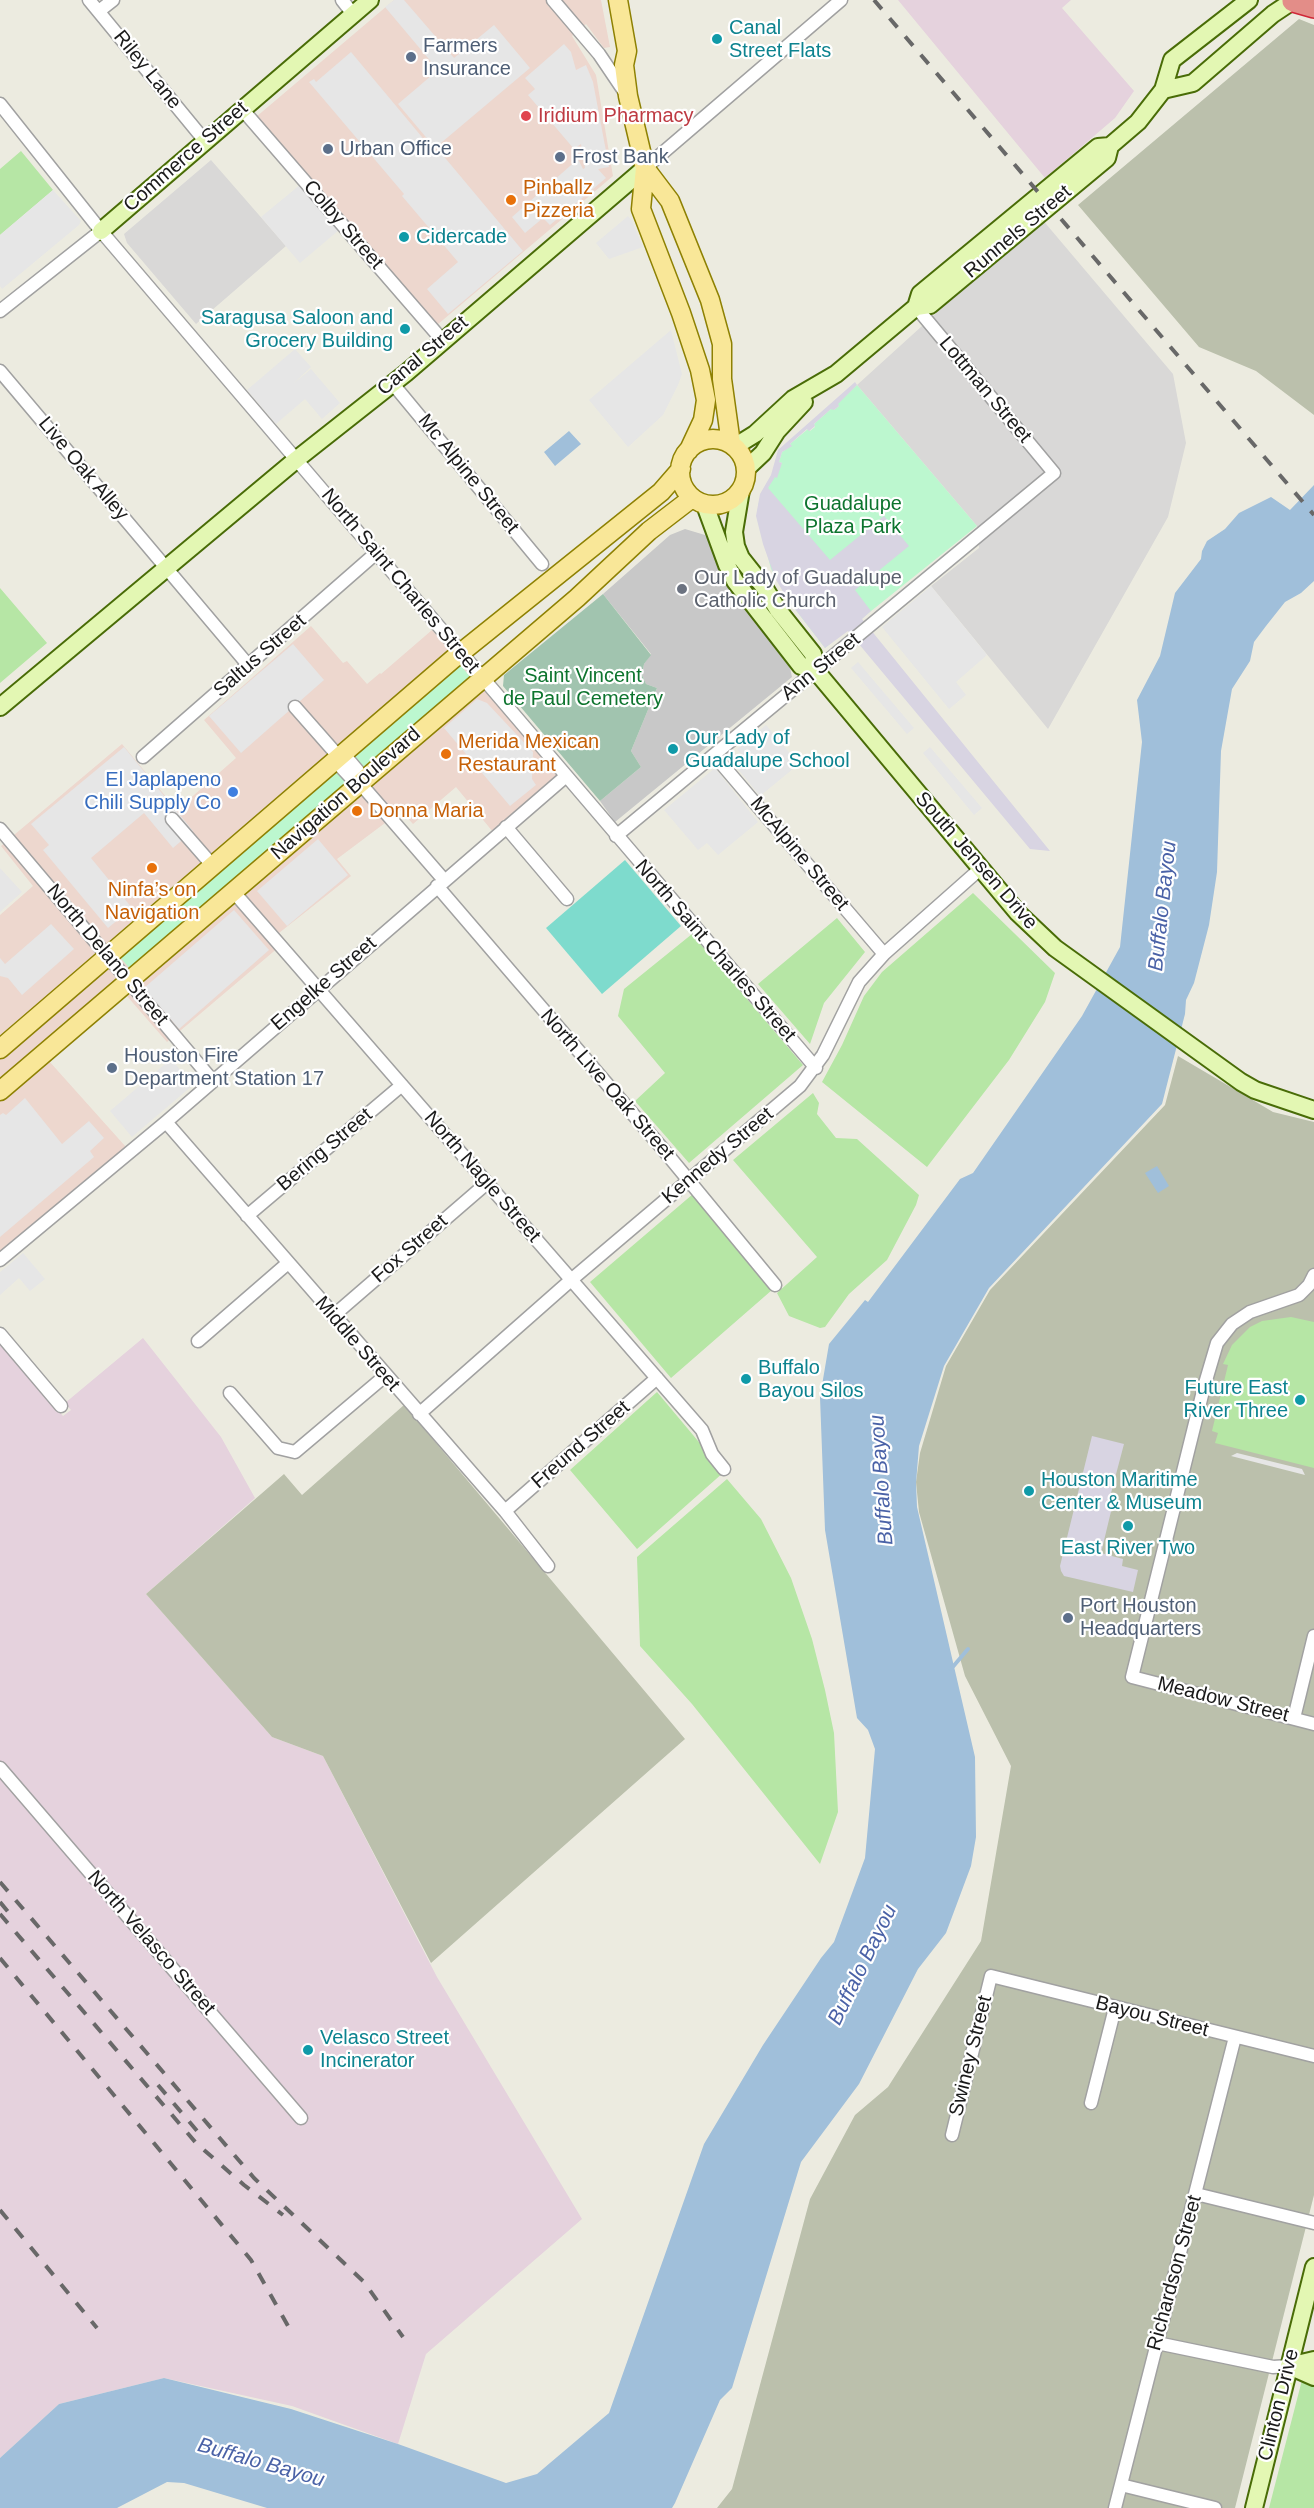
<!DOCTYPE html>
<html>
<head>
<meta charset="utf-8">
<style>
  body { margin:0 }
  canvas { display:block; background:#ecebe0 }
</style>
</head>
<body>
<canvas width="1314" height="2508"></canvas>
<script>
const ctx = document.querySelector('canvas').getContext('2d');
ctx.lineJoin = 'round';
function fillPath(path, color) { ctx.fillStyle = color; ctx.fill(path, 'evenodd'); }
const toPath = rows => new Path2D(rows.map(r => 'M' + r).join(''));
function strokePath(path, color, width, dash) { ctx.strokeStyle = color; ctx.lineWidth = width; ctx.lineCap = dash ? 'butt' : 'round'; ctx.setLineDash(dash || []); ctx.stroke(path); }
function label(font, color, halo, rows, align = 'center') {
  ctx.font = font + ' Arial,sans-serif'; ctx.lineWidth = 4.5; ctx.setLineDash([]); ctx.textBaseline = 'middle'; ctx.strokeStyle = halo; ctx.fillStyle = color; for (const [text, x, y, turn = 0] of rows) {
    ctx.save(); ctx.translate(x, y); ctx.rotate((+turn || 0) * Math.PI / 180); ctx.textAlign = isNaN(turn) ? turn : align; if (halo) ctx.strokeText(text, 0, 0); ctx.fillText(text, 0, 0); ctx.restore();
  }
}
const residential = toPath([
  [211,160,286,246,196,324,127,243,124,234],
  [1041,218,1173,374,1186,443,1168,517,1048,729,931,586,979,548,977,526,857,385]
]);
const commercial = toPath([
  [394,0,601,0,610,47,604,48,586,24,572,36,596,75,613,176,437,325,256,117],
  [311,626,343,663,347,661,367,684,380,673,381,674,432,630,558,775,493,832,456,787,413,824,401,811,337,859,351,876,279,933,286,941,167,1042,126,995,49,1061,126,1147,0,1252,0,915,33,886,1,846,122,744,177,810,236,758,204,720]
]);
const industrial = toPath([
  [898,0,1071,0,1062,8,1134,91,1115,118,1045,178],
  [143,1338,221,1437,255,1498,146,1594,272,1737,323,1756,437,1977,582,2219,426,2354,398,2444,292,2406,164,2378,59,2404,0,2458,0,1339,63,1416,71,1410,65,1403]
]);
const religious = toPath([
  [685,529,705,535,714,546,739,601,790,668,792,677,615,822,600,801,641,767,631,751,657,688,646,684,642,675,644,664,651,654,603,594,670,535]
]);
const construction = toPath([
  [1299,19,1314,25,1314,415,1256,371,1199,347,1078,205],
  [1178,1056,1273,1112,1314,1122,1314,2195,1235,2508,717,2508,732,2489,810,2199,855,2115,888,2087,981,1941,1011,1766,965,1676,919,1512,916,1482,920,1453,946,1366,990,1290,1165,1105],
  [404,1405,685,1739,431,1963,323,1756,272,1737,146,1594,284,1474,302,1495]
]);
const grass = toPath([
  [21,151,53,190,0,235,0,169],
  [0,588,47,643,0,683],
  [973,893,1055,973,1045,1002,1009,1060,927,1167,822,1082,842,1045,864,996,882,972],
  [837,918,865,952,824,1003,810,1044,758,984],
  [692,934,803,1065,689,1163,635,1101,665,1073,618,1016,624,989],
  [813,1093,819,1103,817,1114,836,1138,857,1139,919,1195,916,1205,887,1260,849,1294,825,1327,820,1328,789,1316,777,1293,817,1257,733,1160],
  [693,1194,772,1290,671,1378,590,1282],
  [1291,1317,1314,1322,1314,1468,1215,1443,1218,1433,1212,1431,1228,1365,1223,1364,1232,1345,1250,1327,1262,1321],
  [657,1392,724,1472,637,1549,570,1470],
  [727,1479,761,1519,791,1578,812,1639,825,1690,834,1733,838,1812,820,1864,692,1704,640,1646,637,1557],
  [1302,2380,1314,2383,1314,2508,1269,2508]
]);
const cemetery = toPath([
  [603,594,651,655,644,664,642,675,646,684,657,688,631,751,641,767,600,801,503,686,504,675]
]);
const park = toPath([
  [857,385,977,526,825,648,788,600,771,569,757,514,759,502,782,463,779,462,782,452,791,446,790,444,808,429,810,431,815,427,814,424,832,408,834,410,839,406,837,404],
  [457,661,472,679,132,971,118,955]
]);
const pitch = toPath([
  [625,860,681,926,602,994,546,928]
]);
const parking = toPath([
  [394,0,404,0,454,58,494,25,530,68,435,148,398,104,438,70,385,7],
  [564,44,571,52,576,70,586,65,593,82,609,167,598,169,606,178,550,225,543,218,525,233,512,217,578,159,583,169,585,168,581,144,574,149,528,95,535,89,525,78],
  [351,52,437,155,441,153,523,251,448,314,427,289,458,262,402,196,404,194,309,82,314,79,316,82],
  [301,184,339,230,300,263,261,217],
  [53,190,81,221,79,225,2,289,0,286,0,235],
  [628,216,632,221,643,247,609,259,596,243],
  [671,330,682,374,678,385,663,415,628,447,589,400],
  [295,349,311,367,293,384,311,369,340,403,322,419,305,399,276,424,247,390],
  [931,586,987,655,956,682,966,695,949,709,882,627],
  [293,644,324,680,241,753,209,716],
  [858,662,914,728,907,734,851,668],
  [477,699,487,703,533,752,532,779,536,785,510,806,444,728],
  [766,725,799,764,760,796,737,768,746,760,737,749],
  [124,747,193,831,173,848,144,813,91,858,132,908,108,928,43,850,49,845,31,824],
  [930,747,982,808,974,815,923,753],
  [715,768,758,822,718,855,707,843,698,850,664,810],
  [318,839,348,875,287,926,257,891],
  [0,868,22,892,0,912],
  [234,910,269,950,179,1029,144,988],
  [51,924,74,949,22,995,8,978,0,976,0,958,5,964],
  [171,1059,193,1085,132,1137,110,1111],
  [25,1098,62,1144,89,1121,104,1138,90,1151,94,1157,0,1237,0,1115,3,1113,6,1115],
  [23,1253,45,1279,30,1291,19,1278,0,1295,0,1272],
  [1237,1453,1302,1469,1305,1475,1231,1456]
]);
const plaza = toPath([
  [855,382,857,385,838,404,839,406,834,410,831,409,814,424,815,426,809,431,807,429,790,444,792,446,782,452,779,462,782,463,777,478,775,477,768,488,830,560,884,516,909,546,855,590,871,611,862,619,1050,851,1030,849,848,631,825,648,788,600,775,578,763,544,756,516,760,494,771,475,778,450],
  [1092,1436,1124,1444,1110,1497,1114,1499,1101,1553,1123,1559,1122,1566,1138,1570,1133,1592,1064,1576,1061,1571,1060,1566]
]);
const water = toPath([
  [569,431,581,444,555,466,544,452],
  [1314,485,1314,581,1301,593,1285,602,1266,626,1254,642,1250,661,1232,689,1221,751,1217,872,1209,925,1194,983,1186,1000,1185,1014,1162,1104,989,1288,944,1366,919,1446,916,1483,917,1507,975,1757,976,1837,971,1866,946,1933,918,1969,859,2084,801,2162,732,2388,720,2400,675,2503,672,2508,267,2508,184,2483,167,2482,117,2508,0,2508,0,2458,59,2404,164,2378,291,2409,398,2444,506,2483,537,2474,609,2413,704,2144,763,2045,821,1958,834,1942,865,1858,875,1749,868,1730,857,1718,825,1530,820,1397,829,1344,865,1300,868,1302,960,1179,973,1173,1082,1016,1120,947,1142,742,1137,700,1160,656,1175,593,1201,559,1202,551,1207,541,1225,529,1239,513,1271,497,1290,510],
  [1157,1166,1169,1186,1158,1193,1145,1173]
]);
const stream = toPath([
  [951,1669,968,1649]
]);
const street = toPath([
  [89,0,205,141],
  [342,0,353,14],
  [553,0,599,54,626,94],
  [99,11,113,0],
  [0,104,101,231,816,1068],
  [242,109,443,341],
  [645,168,841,0],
  [0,311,101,231],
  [0,371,249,666],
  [393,384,542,564],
  [295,707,339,757,339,765,353,780,359,782,444,880],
  [714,755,884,954],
  [143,757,375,554],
  [339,757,347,758,358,771,360,774,359,782],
  [172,819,213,866],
  [506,827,567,899],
  [0,829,213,1081],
  [616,836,1054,473,916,307],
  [437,886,662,1148,775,1285],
  [232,890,702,1430,712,1454,724,1469],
  [166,1122,505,1511,548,1566],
  [247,1216,402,1085],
  [0,1260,166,1122,565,777],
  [1314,1275,1309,1285,1299,1295,1250,1312,1232,1324,1217,1343,1204,1387,1132,1677,1314,1724],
  [333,1316,487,1183],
  [0,1334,61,1406],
  [198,1341,288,1263],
  [230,1393,278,1448,295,1452,385,1376],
  [419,1414,571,1280,800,1086,823,1055,859,982,884,954,980,869],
  [505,1511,657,1378],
  [1294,1718,1314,1636],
  [0,1768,301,2118],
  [1091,2103,1115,2008],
  [952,2135,991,1976,1314,2056],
  [1196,2194,1314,2223],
  [1157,2343,1273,2367,1289,2366],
  [1121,2485,1215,2508],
  [1115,2508,1235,2037]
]);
const secondary = toPath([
  [1163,90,1193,83,1273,14,1294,0],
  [101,231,370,0],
  [916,307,920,294,1098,147,1110,146,1138,122,1163,90,1172,60,1249,0],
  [734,447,755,434,793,399,836,374,916,307,930,305,1107,158,1110,146],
  [746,469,763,453,777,431,804,402],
  [741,490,734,532,736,546,741,558,764,587,778,610,813,654,816,671,1018,913,1055,948,1241,1082,1255,1090,1314,1110],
  [705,505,727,565,735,581,801,666,816,671],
  [0,707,297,459,406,373,645,168],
  [1289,2366,1314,2377],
  [1289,2366,1314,2360],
  [1254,2508,1314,2267]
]);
const primary = toPath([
  [618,0,627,51,624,65,628,96,645,168,641,209,681,313,700,370,706,400,703,420,689,450],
  [645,168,670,201,710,300,722,344,722,379,731,444],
  '680 472a33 33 0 1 1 66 0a33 33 0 1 1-66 0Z',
  [0,1049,453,659,661,492,681,469],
  [0,1091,577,598,649,531,692,498]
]);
const highway = toPath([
  [1293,1,1314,7]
]);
const rail = toPath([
  [874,0,1314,515],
  [0,1882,254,2178,364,2282,403,2337],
  [0,1902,14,1919],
  [0,1914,196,2143,244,2185,283,2215],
  [0,1958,251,2260,292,2333],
  [158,2085,204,2139],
  [0,2210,97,2328]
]);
const markers = [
  [717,39,6,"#0f9aa8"],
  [411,57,6,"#5c6f8a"],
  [526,116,6,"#e0444e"],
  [328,149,6,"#5c6f8a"],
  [560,157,6,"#5c6f8a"],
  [511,200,6,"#e8710a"],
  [404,237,6,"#0f9aa8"],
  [405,329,6,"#0f9aa8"],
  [682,589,6,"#6b7280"],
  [673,749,6,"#0f9aa8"],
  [446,754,6,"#e8710a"],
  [233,792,6,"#3f7fe0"],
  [357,811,6,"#e8710a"],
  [152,868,6,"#e8710a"],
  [112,1068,6,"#5c6f8a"],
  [746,1379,6,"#0f9aa8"],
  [1300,1400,6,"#0f9aa8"],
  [1029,1491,6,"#0f9aa8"],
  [1128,1526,6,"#0f9aa8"],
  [1068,1618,6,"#5c6f8a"],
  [308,2050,6,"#0f9aa8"]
];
const cultureNames = [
  ["Canal",729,28],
  ["Street Flats",729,51],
  ["Cidercade",416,237],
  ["Saragusa Saloon and",393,318,"right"],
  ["Grocery Building",393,341,"right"],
  ["Our Lady of",685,738],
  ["Guadalupe School",685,761],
  ["Buffalo",758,1368],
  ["Bayou Silos",758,1391],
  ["Future East",1288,1388,"right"],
  ["River Three",1288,1411,"right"],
  ["Houston Maritime",1041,1480],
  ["Center & Museum",1041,1503],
  ["East River Two",1128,1548,"center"],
  ["Velasco Street",320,2038],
  ["Incinerator",320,2061]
];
const serviceNames = [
  ["Farmers",423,46],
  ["Insurance",423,69],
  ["Urban Office",340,149],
  ["Frost Bank",572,157],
  ["Houston Fire",124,1056],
  ["Department Station 17",124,1079],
  ["Port Houston",1080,1606],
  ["Headquarters",1080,1629]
];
const streetNames = [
  ["Riley Lane",147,70,51],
  ["Commerce Street",186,157,-41],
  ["Colby Street",343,225,49],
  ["Runnels Street",1018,232,-40],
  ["Canal Street",423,356,-40],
  ["Lottman Street",985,390,50],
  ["Live Oak Alley",83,469,50],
  ["Mc Alpine Street",468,474,51],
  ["North Saint Charles Street",400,581,50],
  ["Saltus Street",260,656,-41],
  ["Ann Street",821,667,-39],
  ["Navigation Boulevard",346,794,-41],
  ["McAlpine Street",799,854,50],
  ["South Jensen Drive",976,861,49],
  ["North Saint Charles Street",715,951,49],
  ["North Delano Street",107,955,50],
  ["Engelke Street",324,984,-41],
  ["North Live Oak Street",607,1085,49],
  ["Bering Street",325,1150,-40],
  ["Kennedy Street",718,1156,-40],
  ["North Nagle Street",482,1177,49],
  ["Fox Street",410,1249,-41],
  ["Middle Street",357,1344,49],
  ["Freund Street",581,1445,-41],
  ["Meadow Street",1223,1700,14],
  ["North Velasco Street",151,1943,49],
  ["Bayou Street",1152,2017,14],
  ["Swiney Street",971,2056,-76],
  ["Richardson Street",1175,2273,-75],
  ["Clinton Drive",1279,2405,-76]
];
const healthNames = [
  ["Iridium Pharmacy",538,116]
];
const foodNames = [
  ["Pinballz",523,188],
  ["Pizzeria",523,211],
  ["Merida Mexican",458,742],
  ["Restaurant",458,765],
  ["Donna Maria",369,811],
  ["Ninfa’s on",152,890,"center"],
  ["Navigation",152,913,"center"]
];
const parkNames = [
  ["Guadalupe",853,504],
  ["Plaza Park",853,527],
  ["Saint Vincent",583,676],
  ["de Paul Cemetery",583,699]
];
const worshipNames = [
  ["Our Lady of Guadalupe",694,578],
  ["Catholic Church",694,601]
];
const shopNames = [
  ["El Japlapeno",221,780],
  ["Chili Supply Co",221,803]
];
const waterNames = [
  ["Buffalo Bayou",1163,906,-84],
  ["Buffalo Bayou",882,1480,-94],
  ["Buffalo Bayou",863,1965,-64],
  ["Buffalo Bayou",261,2463,16]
];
fillPath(residential, '#d9d8d7');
fillPath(commercial, '#edd7ce');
fillPath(industrial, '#e5d2dd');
fillPath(religious, '#c8c8c8');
fillPath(construction, '#bbc0ac');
fillPath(grass, '#b6e6a5');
fillPath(cemetery, '#a1c4af');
fillPath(park, '#bcf7cf');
fillPath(pitch, '#7edbcd');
fillPath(parking, '#e6e6e6');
fillPath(plaza, '#d8d4e2');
fillPath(water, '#a0bfda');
strokePath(stream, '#a0bfda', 4);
strokePath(street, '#a1a1a1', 15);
strokePath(secondary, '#496c07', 20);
strokePath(primary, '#8e8103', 21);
strokePath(highway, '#d02738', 24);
strokePath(street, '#fff', 12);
strokePath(secondary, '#e3f7b3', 16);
strokePath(primary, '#f9e798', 18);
strokePath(highway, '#e38d88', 21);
strokePath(rail, '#686868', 4, [12, 12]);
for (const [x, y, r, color] of markers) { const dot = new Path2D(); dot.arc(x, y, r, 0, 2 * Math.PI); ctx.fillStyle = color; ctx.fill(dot); strokePath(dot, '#fff', 2); }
label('20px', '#0d838f', '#fff', cultureNames, 'left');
label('20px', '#4e5e75', '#fff', serviceNames, 'left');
label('20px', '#1a1a1a', '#fff', streetNames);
label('20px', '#be3a42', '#fff', healthNames, 'left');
label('20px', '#c56008', '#fff', foodNames, 'left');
label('20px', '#0d742e', '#fff', parkNames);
label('20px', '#5b616d', '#fff', worshipNames, 'left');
label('20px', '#366cbe', '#fff', shopNames, 'right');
label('italic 21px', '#4a62a7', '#fff', waterNames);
</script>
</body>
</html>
